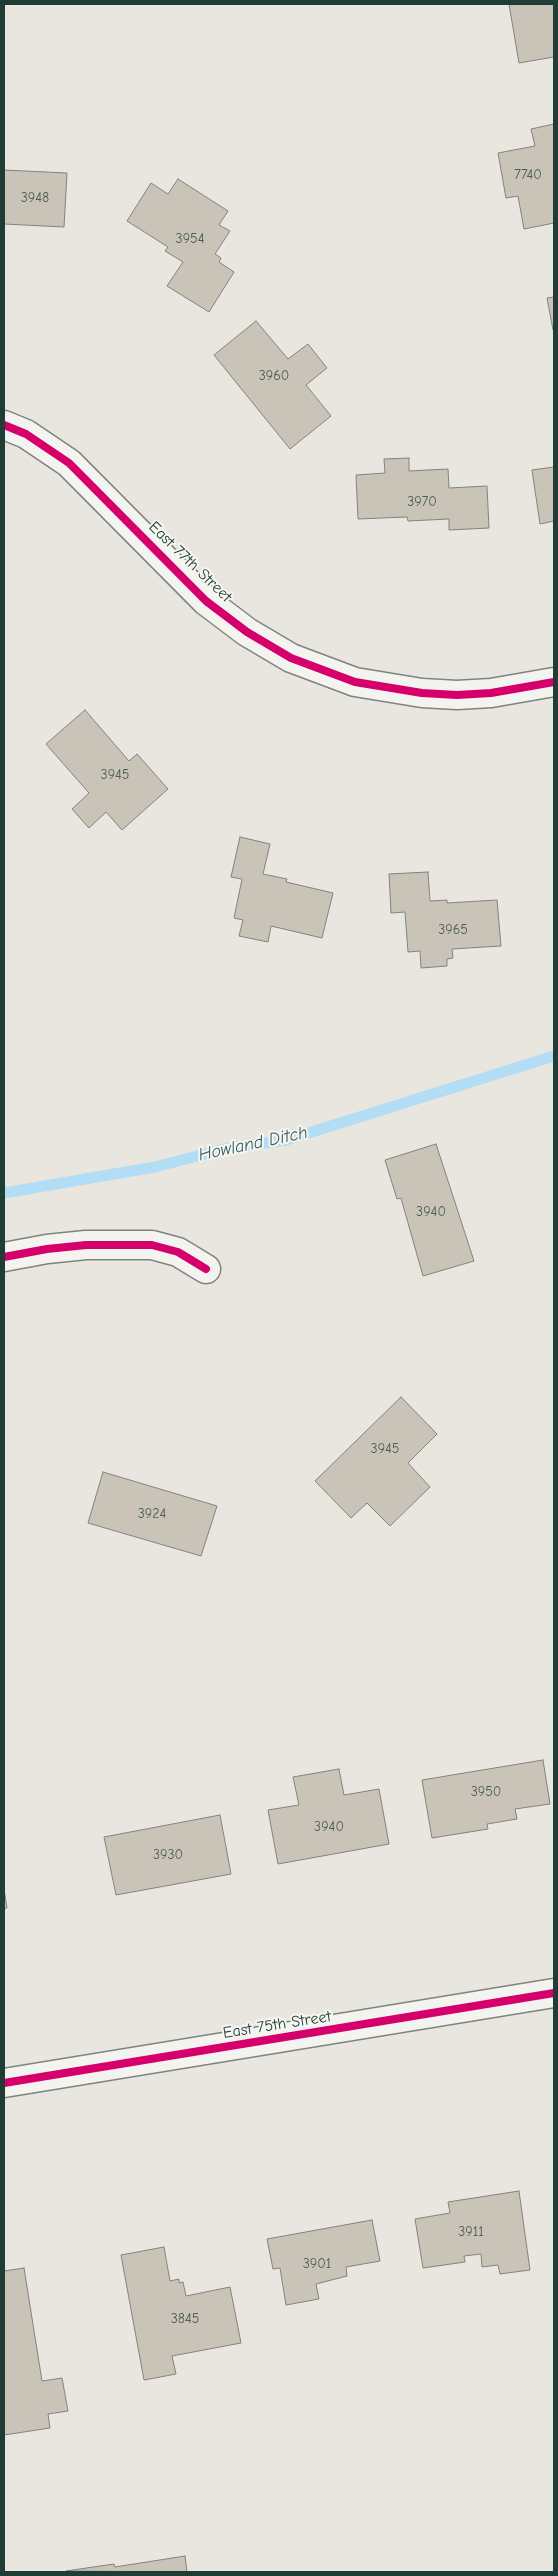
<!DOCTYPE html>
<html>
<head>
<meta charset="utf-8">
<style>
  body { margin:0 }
  #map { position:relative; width:558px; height:2576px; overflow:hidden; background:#e9e6df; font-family:"Comic Neue",sans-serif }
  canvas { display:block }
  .frame { position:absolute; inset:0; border:5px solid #1f3d34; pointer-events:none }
</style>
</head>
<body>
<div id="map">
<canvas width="558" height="2576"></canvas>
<div class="frame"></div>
</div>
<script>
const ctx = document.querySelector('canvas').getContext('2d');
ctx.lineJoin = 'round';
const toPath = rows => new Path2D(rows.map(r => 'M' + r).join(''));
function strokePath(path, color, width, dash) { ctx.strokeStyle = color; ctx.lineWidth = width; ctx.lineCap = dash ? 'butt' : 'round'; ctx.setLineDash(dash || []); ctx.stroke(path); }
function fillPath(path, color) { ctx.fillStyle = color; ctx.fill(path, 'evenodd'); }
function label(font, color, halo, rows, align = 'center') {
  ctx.font = font + ' "Comic Neue",sans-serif'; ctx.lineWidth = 4; ctx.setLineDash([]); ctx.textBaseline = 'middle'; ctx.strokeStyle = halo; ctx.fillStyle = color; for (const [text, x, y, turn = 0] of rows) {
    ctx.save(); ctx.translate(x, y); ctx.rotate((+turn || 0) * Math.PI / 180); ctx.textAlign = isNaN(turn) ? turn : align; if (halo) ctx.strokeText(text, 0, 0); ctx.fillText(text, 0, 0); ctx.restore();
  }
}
const stream = toPath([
  [4,1193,155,1167,224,1149,286,1140,554,1056]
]);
const building = toPath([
  [509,4,554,4,554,57,519,63,509,4],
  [554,124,554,223,524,229,518,196,506,198,498,153,535,146,531,129,554,124],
  [4,170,67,173,64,227,4,224,4,170],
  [178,179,228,211,219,225,230,231,215,254,221,258,219,262,234,272,209,312,167,286,183,262,165,251,168,247,127,221,151,183,168,194,178,179],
  [554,297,554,330,553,330,547,298,554,297],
  [256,321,288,359,308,344,327,368,306,385,331,416,290,449,214,355,256,321],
  [409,458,409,471,448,469,449,488,487,486,489,528,449,530,449,519,408,521,407,517,358,519,356,475,385,473,384,459,409,458],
  [554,467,554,521,540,524,532,470,554,467],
  [85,710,129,761,137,754,168,789,122,830,106,812,89,828,72,809,89,793,46,744,85,710],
  [240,837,270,844,263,874,287,879,286,882,333,893,322,938,271,926,268,942,239,936,243,920,234,918,242,879,231,877,240,837],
  [428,872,430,901,447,900,447,903,497,900,501,946,452,949,453,958,447,959,447,966,421,968,420,951,408,952,405,912,391,913,389,874,428,872],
  [436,1144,474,1261,423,1276,401,1198,397,1199,385,1160,436,1144],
  [401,1397,437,1434,408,1463,430,1487,390,1526,367,1503,351,1518,315,1481,401,1397],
  [103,1472,217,1506,201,1556,88,1523,103,1472],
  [543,1760,550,1804,515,1809,517,1819,487,1824,488,1829,432,1838,422,1780,543,1760],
  [339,1769,344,1795,379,1789,389,1844,278,1864,268,1810,299,1805,293,1777,339,1769],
  [220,1815,231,1874,116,1895,104,1837,220,1815],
  [4,1889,7,1908,4,1909,4,1889],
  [519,2191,530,2270,500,2274,498,2265,482,2267,481,2254,464,2256,465,2262,423,2268,415,2219,450,2213,448,2202,519,2191],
  [372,2220,380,2261,346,2267,347,2276,316,2284,319,2299,286,2305,280,2268,273,2269,267,2239,372,2220],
  [164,2247,170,2281,179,2279,179,2283,183,2282,186,2296,230,2287,241,2343,172,2356,176,2374,144,2380,121,2255,164,2247],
  [24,2268,42,2381,62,2378,68,2411,48,2414,50,2428,4,2435,4,2271,24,2268],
  [185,2556,187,2572,66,2571,114,2564,115,2567,185,2556]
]);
const minor = toPath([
  [4,425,26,434,69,463,206,601,247,632,291,658,355,682,422,693,457,695,491,693,554,682],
  [4,1257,47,1249,86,1245,152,1245,178,1252,206,1269],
  [4,2083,554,1993]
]);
const cycleway = toPath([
  [4,425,26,434,69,463,206,601,247,632,291,658,355,682,422,693,457,695,491,693,554,682],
  [4,1257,47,1249,86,1245,152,1245,178,1252,206,1269],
  [4,2083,554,1993]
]);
const numberNames = [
  ["7740",528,175],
  ["3948",35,198],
  ["3954",190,239],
  ["3960",274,376],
  ["3970",422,502],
  ["3945",115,775],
  ["3965",453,930],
  ["3940",431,1212],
  ["3945",385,1449],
  ["3924",152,1514],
  ["3950",486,1792],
  ["3940",329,1827],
  ["3930",168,1855],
  ["3911",471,2232],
  ["3901",317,2264],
  ["3845",185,2319]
];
const streetNames = [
  ["East 77th Street",190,562,44],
  ["East 75th Street",277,2025,-9]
];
const waterNames = [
  ["Howland Ditch",253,1144,-12]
];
strokePath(stream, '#b3ddf4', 11);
fillPath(building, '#cac3b7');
strokePath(building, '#7f847f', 1);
strokePath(minor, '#7f847f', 31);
strokePath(minor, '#f3f3f0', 28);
strokePath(cycleway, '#d6006c', 8);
label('14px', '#4a5e55', null, numberNames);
label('16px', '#1f3d34', '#f6f6f2', streetNames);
label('italic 18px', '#385c5c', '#f6f6f2', waterNames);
</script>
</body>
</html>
